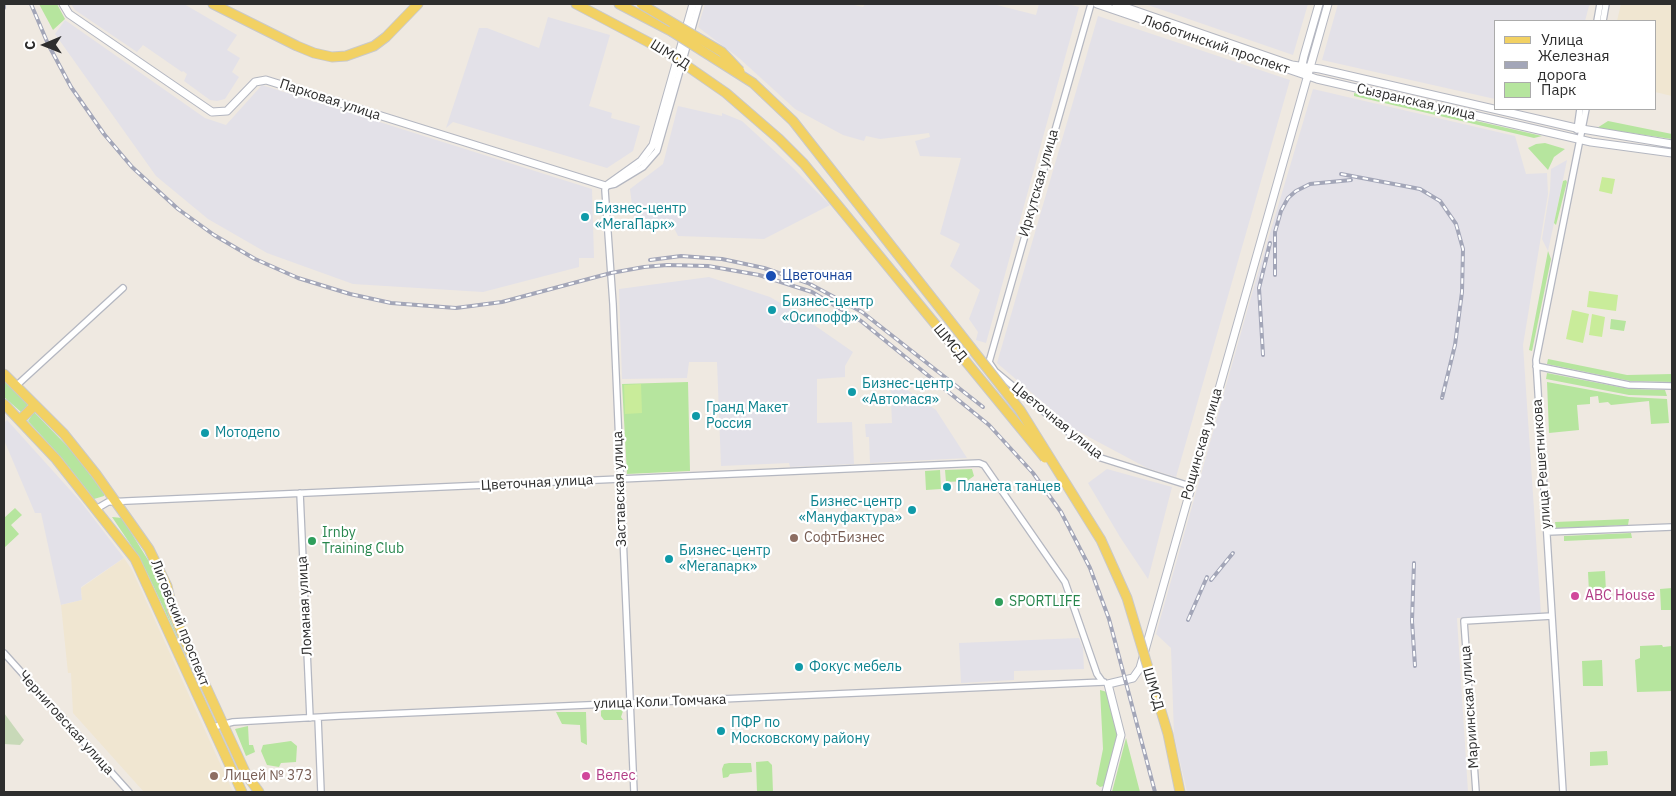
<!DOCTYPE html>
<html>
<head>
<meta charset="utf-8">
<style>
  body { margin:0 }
  #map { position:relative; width:1676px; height:796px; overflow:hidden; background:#efe9e1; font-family:"IBM Plex Sans",sans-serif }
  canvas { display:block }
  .frame { position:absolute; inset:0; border:5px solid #2e2e2e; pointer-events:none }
  .legend { position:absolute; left:1494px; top:20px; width:162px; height:90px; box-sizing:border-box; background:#fff; border:1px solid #ababab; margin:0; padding:6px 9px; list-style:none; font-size:15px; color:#2e2e2e }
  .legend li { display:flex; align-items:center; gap:10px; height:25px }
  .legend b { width:25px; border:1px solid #ababab }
  .north { position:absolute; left:20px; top:20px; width:50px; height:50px; -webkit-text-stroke:4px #fff; paint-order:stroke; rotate:269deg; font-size:14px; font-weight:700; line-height:20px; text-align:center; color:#2e2e2e }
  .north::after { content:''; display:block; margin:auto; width:18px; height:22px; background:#2e2e2e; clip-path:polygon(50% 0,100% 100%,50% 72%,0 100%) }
</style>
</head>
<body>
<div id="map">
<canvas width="1676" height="796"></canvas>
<div class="frame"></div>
<ul class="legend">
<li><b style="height:6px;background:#f2d163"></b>Улица</li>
<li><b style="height:6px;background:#a3a6b8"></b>Железная дорога</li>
<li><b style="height:14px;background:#b6e59e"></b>Парк</li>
</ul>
<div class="north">С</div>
</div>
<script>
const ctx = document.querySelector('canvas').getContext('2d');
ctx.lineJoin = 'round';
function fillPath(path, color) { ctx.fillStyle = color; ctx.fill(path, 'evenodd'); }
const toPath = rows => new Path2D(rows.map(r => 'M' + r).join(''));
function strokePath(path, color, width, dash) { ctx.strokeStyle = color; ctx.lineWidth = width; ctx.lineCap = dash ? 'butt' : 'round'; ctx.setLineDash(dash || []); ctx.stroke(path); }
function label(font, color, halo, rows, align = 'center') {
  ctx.font = font + ' "IBM Plex Sans",sans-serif'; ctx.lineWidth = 4.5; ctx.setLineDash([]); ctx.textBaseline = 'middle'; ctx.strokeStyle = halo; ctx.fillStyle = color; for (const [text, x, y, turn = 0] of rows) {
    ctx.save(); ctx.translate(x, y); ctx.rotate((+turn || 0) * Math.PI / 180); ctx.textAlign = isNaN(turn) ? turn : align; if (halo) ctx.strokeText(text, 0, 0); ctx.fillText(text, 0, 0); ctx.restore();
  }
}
const industrial = toPath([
  [71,4,184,4,237,35,227,50,240,58,232,72,239,77,225,99,217,101,210,100,184,81,187,74,183,71,182,72,143,45,137,52,75,10],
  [705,4,850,4,863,7,865,4,993,4,1036,15,1039,4,1068,4,1079,7,986,343,976,340,978,332,969,319,980,290,950,266,960,244,940,234,961,158,920,156,915,141,930,137,929,133,880,139,866,136,864,141,843,135,795,109,739,58,698,27],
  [1145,4,1308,4,1293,55],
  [1338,4,1592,4,1589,6,1585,21,1495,21,1495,99,1322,60],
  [1098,16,1290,80,1176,477,1147,468,1074,429,997,363],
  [548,17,610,35,589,106,612,113,611,118,640,126,633,151,607,168,453,122,446,128,479,28,487,28,539,48],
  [65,20,205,118,226,125,262,85,592,189,594,258,579,258,579,267,483,292,353,284,267,253,208,219,156,176,55,34],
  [1313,89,1515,136,1526,174,1547,173,1548,194,1523,345,1541,614,1457,618,1468,792,1187,792,1174,735,1171,648,1156,634,1253,290],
  [678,106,722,116,722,113,742,121,792,167,830,205,764,239,678,236,674,228,635,228,630,189,663,164],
  [1567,160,1554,223,1548,251,1542,239,1550,190,1551,169],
  [709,277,770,297,794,311,853,352,845,366,845,377,817,379,817,423,852,422,854,464,790,467,789,463,721,466,717,362,689,362,687,378,622,379,619,289],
  [890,378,936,410,967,458,870,463,869,437,866,437,865,424,892,423],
  [7,420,81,502,124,558,81,587,82,600,61,605,41,513,35,513,4,440,4,423],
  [1107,469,1172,487,1148,579,1120,537,1088,483],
  [1079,638,1083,648,1084,669,1014,671,1014,680,961,683,959,643]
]);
const education = toPath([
  [1621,4,1672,4,1672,96,1655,92,1655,21,1617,21],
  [124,558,132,570,233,792,144,792,73,713,71,673,68,673,61,605,82,600,81,588]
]);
const green = toPath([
  [39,4,57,4,65,19,53,30],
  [1354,93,1542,136,1534,138,1513,133,1354,96],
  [1608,121,1672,134,1672,139,1597,128],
  [1545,143,1565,149,1554,157,1548,170,1528,148,1536,144],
  [1566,180,1567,182,1556,225,1554,223,1563,181],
  [1548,251,1551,259,1532,351,1529,350],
  [1611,319,1626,321,1624,331,1610,329],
  [1548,359,1627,375,1672,374,1672,382,1630,381,1547,364],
  [1547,373,1629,389,1665,390,1667,396,1629,395,1546,379],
  [4,380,27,403,27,406,21,412,4,397],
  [688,382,690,471,627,474,622,384],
  [1547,382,1629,397,1667,399,1669,423,1651,424,1649,401,1611,405,1608,402,1599,403,1598,396,1590,397,1590,404,1577,405,1579,430,1549,433],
  [34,412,71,450,104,493,104,496,94,499,61,457,28,421],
  [972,469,974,476,967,481,946,482,945,470],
  [940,470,941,489,926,490,925,471],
  [15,508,22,515,11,525,19,534,4,548,4,518],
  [112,517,122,518,158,576,169,617,214,716,149,577,139,557],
  [1629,519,1628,525,1556,528,1555,522],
  [1631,533,1632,538,1564,541,1564,536],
  [1605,571,1606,592,1589,592,1588,572],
  [1672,588,1672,610,1661,610,1660,589],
  [1662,645,1663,647,1672,646,1672,691,1637,692,1635,660,1640,658,1640,646],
  [1602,660,1603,686,1583,686,1582,661],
  [1100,690,1107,692,1117,735,1104,786,1100,787,1096,784,1103,749],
  [620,709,623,711,621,717,623,720,604,720,601,716,601,710],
  [556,712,586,712,587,745,581,742,580,725,562,724],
  [248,726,249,745,253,745,255,752,246,756,235,729],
  [1126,738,1140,792,1112,792],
  [291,741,297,746,296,762,281,763,279,767,267,765,261,751,263,745],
  [1607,751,1608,765,1590,766,1590,752],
  [768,761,772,765,773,792,757,792,756,762],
  [729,763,751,763,752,772,730,774,728,777,723,778,722,769,724,764]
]);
const cemetery = toPath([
  [4,713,24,740,20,745,4,744]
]);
const pitch = toPath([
  [1602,177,1615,179,1612,194,1599,191],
  [1589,291,1618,295,1616,311,1587,307],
  [1572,310,1589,314,1583,343,1566,339],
  [1592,314,1605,317,1602,337,1589,335],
  [641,384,642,413,625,414,624,385]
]);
const minor = toPath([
  [1091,4,989,362,995,371,1098,457,1190,486],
  [1597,21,1600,4],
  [1603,21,1606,4],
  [1577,130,1580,109],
  [1536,366,1629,385,1672,386],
  [16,386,123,288],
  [300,493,310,718],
  [96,509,108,502,127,501,979,463,984,465,1065,582,1097,674,1102,681],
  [1547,532,1672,527],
  [4,653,129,792],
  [318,718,321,792],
  [213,727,233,722,339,716,1104,682],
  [634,792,613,304,605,190,606,186,615,184,643,167,657,151,699,4],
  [1476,792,1464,621,1552,616],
  [1563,792,1536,360,1586,109]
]);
const tertiary = toPath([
  [63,4,69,14,212,112,227,111,255,82,266,80,606,186,641,161,653,145,693,4],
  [1097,4,1317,79,1591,142,1672,153],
  [1116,4,1292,65,1320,69,1576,128,1672,144],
  [1304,69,1302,65,1304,56,1319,4],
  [1106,792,1121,735,1108,684,1133,678,1140,668,1328,4]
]);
const primary = toPath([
  [213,4,297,46,314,53,332,57,346,56,374,46,386,37,418,4],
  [576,4,667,52],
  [619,4,671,31],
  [4,374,64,434,96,474,149,549,167,586,173,612,185,641,246,774,259,792],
  [4,404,56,459,135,559,242,792],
  [20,420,35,405]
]);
const rail = toPath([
  [31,4,48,44,71,87,104,134,132,167,178,209,214,235,255,259,298,278,350,294,391,303,456,308,502,302,611,273,644,267,667,265,708,266,759,275,812,292,861,321,989,425,1033,473,1061,512,1090,568,1109,619,1155,792],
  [4,8,4,4],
  [1341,174,1420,189,1440,201,1456,224,1463,249,1462,292,1455,345,1442,398],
  [650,260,681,256,722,259,764,268,808,283,862,312,983,407],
  [1275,275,1275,232,1281,211,1288,198,1296,191,1310,184,1351,180],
  [1263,355,1259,288,1270,243],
  [1414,563,1412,621,1415,666],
  [1211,580,1233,553],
  [1188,620,1207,577]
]);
const primaryBridge = toPath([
  [641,4,722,52,740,71],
  [671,31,753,83,793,121,1020,410,1101,540,1127,598,1168,734,1180,792],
  [667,52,726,93,779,139,804,164,1045,458]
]);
const markers = [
  [585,217,5,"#0f9aa8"],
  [771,276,6,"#1a4fb4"],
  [772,310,5,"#0f9aa8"],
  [852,392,5,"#0f9aa8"],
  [696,416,5,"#0f9aa8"],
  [205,433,5,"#0f9aa8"],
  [947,487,5,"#0f9aa8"],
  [912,510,5,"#0f9aa8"],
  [794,538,5,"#8d6e63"],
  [312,541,5,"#2e9e5b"],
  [669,559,5,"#0f9aa8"],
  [1575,596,5,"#d1479c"],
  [999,602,5,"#2e9e5b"],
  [799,667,5,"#0f9aa8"],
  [721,731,5,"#0f9aa8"],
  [214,776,5,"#8d6e63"],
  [586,776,5,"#d1479c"]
];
const streetNames = [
  ["Люботинский проспект",1216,45,19],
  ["ШМСД",670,55,32],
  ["Парковая улица",330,100,18],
  ["Сызранская улица",1416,102,13],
  ["Иркутская улица",1039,183,-74],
  ["ШМСД",950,343,50],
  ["Цветочная улица",1057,421,39],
  ["Рощинская улица",1202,444,-74],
  ["улица Решетникова",1542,464,-94],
  ["Цветочная улица",537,483,-3],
  ["Заставская улица",620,489,-92],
  ["Ломаная улица",305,606,-93],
  ["Лиговский проспект",180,623,68],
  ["ШМСД",1153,689,74],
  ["улица Коли Томчака",660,702,-2],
  ["Мариинская улица",1470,707,-94],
  ["Черниговская улица",66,723,48]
];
const cultureNames = [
  ["Бизнес-центр",595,209],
  ["«МегаПарк»",595,225],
  ["Бизнес-центр",782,302],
  ["«Осипофф»",782,318],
  ["Бизнес-центр",862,384],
  ["«Автомася»",862,400],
  ["Гранд Макет",706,408],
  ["Россия",706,424],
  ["Мотодепо",215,433],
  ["Планета танцев",957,487],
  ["Бизнес-центр",902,502,"right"],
  ["«Мануфактура»",902,518,"right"],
  ["Бизнес-центр",679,551],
  ["«Мегапарк»",679,567],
  ["Фокус мебель",809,667],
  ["ПФР по",731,723],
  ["Московскому району",731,739]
];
const transitNames = [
  ["Цветочная",782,276]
];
const leisureNames = [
  ["Irnby",322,533],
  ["Training Club",322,549],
  ["SPORTLIFE",1009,602]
];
const educationNames = [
  ["СофтБизнес",804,538],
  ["Лицей № 373",224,776]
];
const hotelNames = [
  ["ABC House",1585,596],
  ["Велес",596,776]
];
fillPath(industrial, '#e3e1e8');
fillPath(education, '#f0e6d1');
fillPath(green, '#b6e59e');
fillPath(cemetery, '#c8d9b8');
fillPath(pitch, '#c9ec9a');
strokePath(minor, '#b4b7c1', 8);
strokePath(tertiary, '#b4b7c1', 9);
strokePath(primary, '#c9c9c9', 11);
strokePath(minor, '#fff', 5.5);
strokePath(tertiary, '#fff', 7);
strokePath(primary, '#f2d163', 9);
strokePath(rail, '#a3a6b8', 4);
strokePath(rail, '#fff', 2, [5.5]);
strokePath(primaryBridge, '#c9c9c9', 11, []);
strokePath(primaryBridge, '#f2d163', 9);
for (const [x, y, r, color] of markers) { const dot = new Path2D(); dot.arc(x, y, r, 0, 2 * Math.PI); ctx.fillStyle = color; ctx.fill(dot); strokePath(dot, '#fff', 2); }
label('14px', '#2e2e2e', '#fff', streetNames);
label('14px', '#0d838f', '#fff', cultureNames, 'left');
label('14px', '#164399', '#fff', transitNames, 'left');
label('14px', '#27864d', '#fff', leisureNames, 'left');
label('14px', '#785e54', '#fff', educationNames, 'left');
label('14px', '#b23c85', '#fff', hotelNames, 'left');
</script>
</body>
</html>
